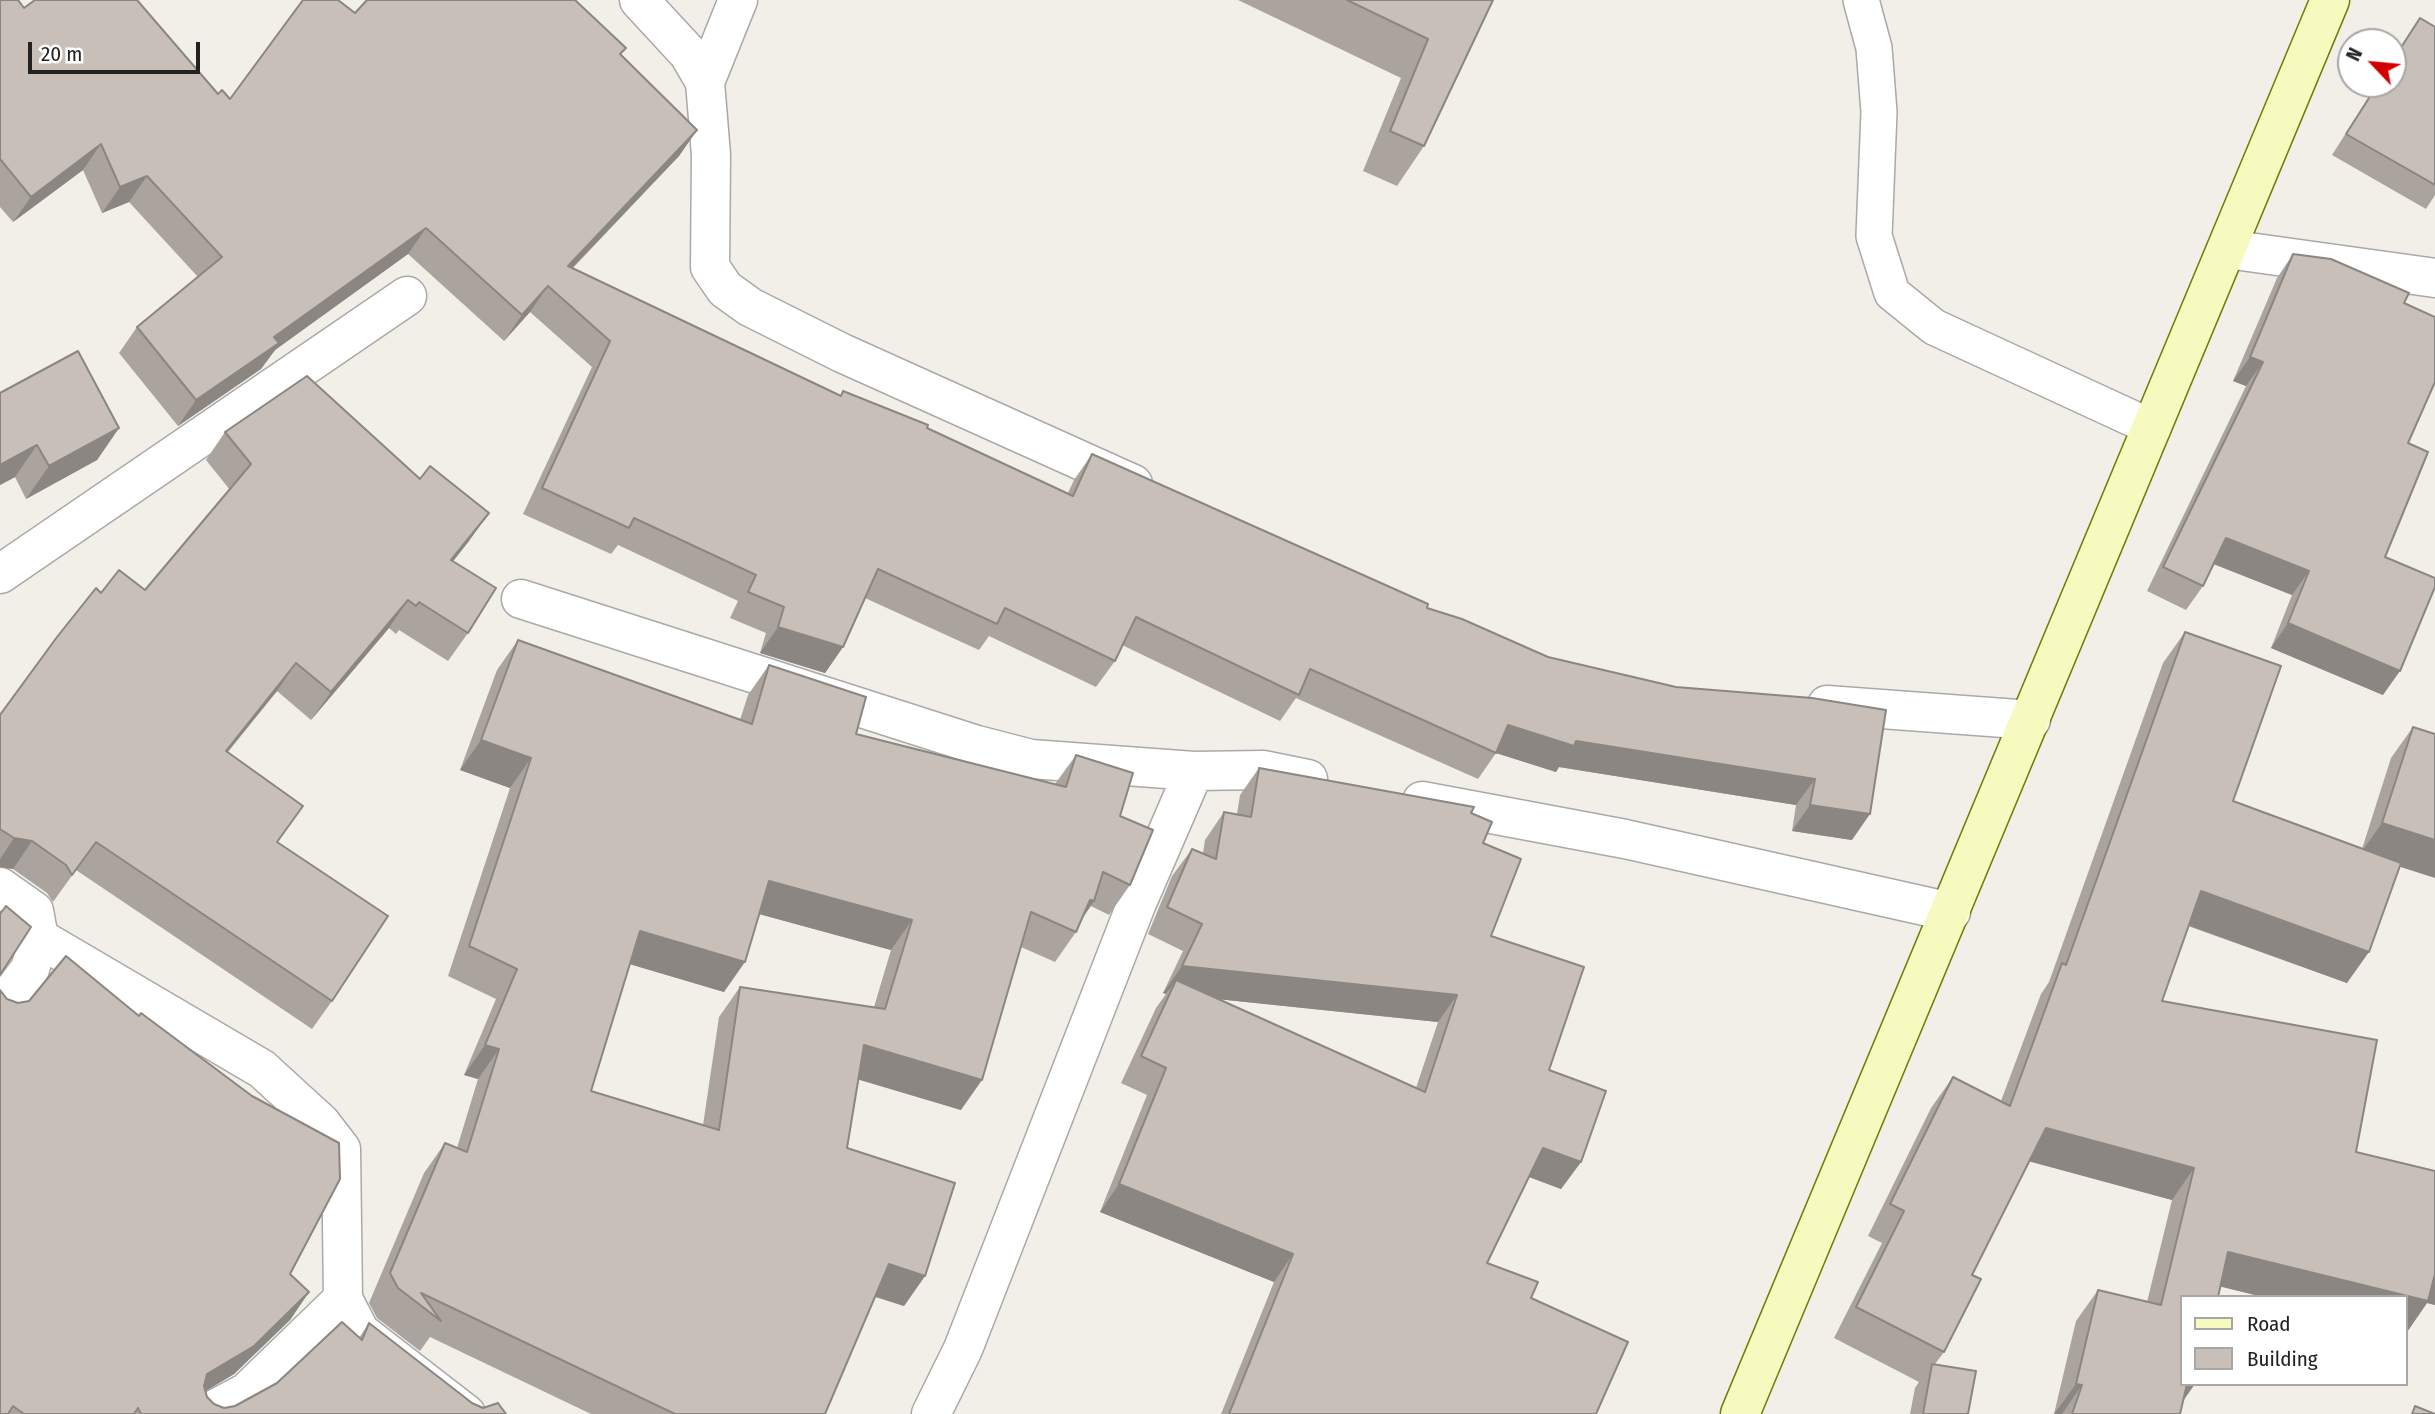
<!DOCTYPE html>
<html>
<head>
<meta charset="utf-8">
<style>
  body { margin:0 }
  #map { position:relative; width:2435px; height:1414px; overflow:hidden; background:#f2efe9; font-family:"Fira Sans Condensed",sans-serif }
  canvas { display:block }
  .legend { position:absolute; left:2180px; top:1295px; width:228px; height:91px; box-sizing:border-box; background:#fff; border:2px solid #a7a7a7; margin:0; padding:9px 12px; list-style:none; font-size:21px; color:#222 }
  .legend li { display:flex; align-items:center; gap:14px; height:35px }
  .legend b { width:35px; border:2px solid #a7a7a7 }
  .north { position:absolute; left:2337px; top:28px; width:70px; height:70px; box-sizing:border-box; background:#fff; border:2px solid #a7a7a7; border-radius:50%; rotate:296deg; font-size:19px; font-weight:700; line-height:28px; text-align:center; color:#222 }
  .north::after { content:''; display:block; margin:auto; width:24px; height:32px; background:#d40000; clip-path:polygon(50% 0,100% 100%,50% 72%,0 100%) }
  .scale { position:absolute; left:28px; top:42px; width:172px; height:32px; box-sizing:border-box; border:4px solid #222; border-top:0; padding-left:9px; font-size:21px; line-height:24px; white-space:nowrap; color:#222; -webkit-text-stroke:5px #fff; paint-order:stroke }
</style>
</head>
<body>
<div id="map">
<canvas width="2435" height="1414"></canvas>
<ul class="legend">
<li><b style="height:9px;background:#f7fabf"></b>Road</li>
<li><b style="height:19px;background:#c7bfb8"></b>Building</li>
</ul>
<div class="north">N</div>
<div class="scale">20 m</div>
</div>
<script>
const ctx = document.querySelector('canvas').getContext('2d');
ctx.lineJoin = 'round';
const toPath = rows => new Path2D(rows.map(r => 'M' + r).join(''));
function strokePath(path, color, width, dash) { ctx.strokeStyle = color; ctx.lineWidth = width; ctx.lineCap = dash ? 'butt' : 'round'; ctx.setLineDash(dash || []); ctx.stroke(path); }
function fillPath(path, color) { ctx.fillStyle = color; ctx.fill(path, 'evenodd'); }
const service = toPath([
  [1861,0,1874,48,1879,112,1874,236,1892,293,1934,327,2153,428]
]);
const minor = toPath([
  [639,0,688,53,705,82,711,155,710,267,725,289,750,307,842,353,1133,484],
  [705,82,738,0],
  [2227,249,2435,278],
  [0,574,407,296],
  [521,599,977,745,1031,759,1194,771],
  [1827,705,2031,720],
  [1422,801,1625,839,1951,912],
  [0,887,34,911,39,938,30,969,0,1009],
  [39,938,262,1069,321,1123,341,1149,343,1299,360,1332,466,1414],
  [206,1414,247,1392,343,1299],
  [931,1414,963,1349,1136,905,1194,771,1264,770,1308,779]
]);
const secondary = toPath([
  [1740,1414,2330,0]
]);
const wall = toPath([
  [0,0,24,8,230,99,355,13,621,55,697,130,679,156,572,269,840,396,843,391,927,428,1068,493,1074,480,1092,454,1427,608,1548,657,1676,687,1812,698,1852,840,1792,831,1796,805,1559,767,1556,772,1496,753,1478,779,1296,698,1280,721,1122,645,1115,661,1096,687,989,636,979,650,865,598,843,647,825,673,760,653,766,633,730,618,738,601,618,545,611,554,523,514,592,367,530,312,504,341,408,254,275,350,261,369,178,426,119,353,137,327,198,277,129,202,102,213,83,170,13,222,0,207],
  [1238,0,1493,0,1424,146,1397,186,1363,171,1401,78],
  [2420,18,2435,27,2435,195,2426,209,2332,155,2377,84,2393,84,2393,58],
  [2293,254,2404,303,2408,443,2385,557,2383,695,2271,648,2292,595,2213,564,2203,586,2186,610,2147,591,2246,386,2233,381,2277,278],
  [0,393,119,428,97,460,26,499,15,477,0,485],
  [225,432,469,541,453,561,468,633,448,661,399,630,396,634,389,628,311,720,277,691,228,752,277,842,332,1001,312,1029,76,870,53,902,47,893,13,869,0,867,0,715,101,593,145,590,230,490,206,460],
  [2185,632,2233,801,2362,849,2391,758,2413,727,2400,867,2347,983,2188,926,2162,1001,2356,1152,2435,1171,2435,1305,2427,1303,2407,1332,2405,1297,2263,1297,2220,1286,2183,1401,2180,1414,2054,1414,2076,1321,2098,1290,2147,1302,2172,1200,2030,1161,1972,1275,1944,1352,1935,1364,1968,1414,1910,1414,1915,1388,1919,1382,1834,1338,1882,1243,1868,1236,1931,1108,1953,1077,2001,1101,2041,994,2049,982,2163,663],
  [518,640,740,720,748,695,769,665,856,734,1055,784,1076,755,1120,816,1130,885,1109,915,1091,906,1082,919,1076,932,1055,962,1021,947,961,1110,858,1079,847,1148,925,1276,904,1306,875,1297,825,1414,591,1414,430,1337,420,1351,377,1318,369,1303,424,1173,445,1143,457,1148,478,1079,464,1075,496,999,448,976,510,788,460,770,497,670],
  [759,914,891,950,874,1007,740,987,719,1017,703,1125,591,1091,630,964,724,992],
  [1259,768,1471,813,1483,843,1491,936,1549,1070,1581,1162,1561,1189,1529,1177,1487,1263,1531,1298,1596,1414,1221,1414,1274,1282,1100,1212,1147,1095,1121,1083,1156,1008,1166,994,1163,993,1183,951,1148,934,1172,876,1192,849,1203,853,1205,840,1224,812,1237,814,1240,795],
  [1217,999,1438,1022,1416,1088],
  [7,999,309,1292,290,1320,234,1374,205,1391,207,1397,214,1404,224,1408,235,1406,359,1338,369,1323,472,1403,506,1414,0,1414]
]);
const shadedWall = toPath([
  [697,130,679,156,552,289,568,266],
  [101,144,83,170,13,222,31,197],
  [147,176,129,202,102,213,120,187],
  [426,228,408,254,275,350,261,369,178,426,196,400,274,337],
  [548,286,530,312,504,341,522,315],
  [2250,357,2263,362,2246,386,2233,381],
  [119,428,97,460,26,499,49,466],
  [37,445,15,477,0,485,0,465],
  [489,513,469,541,432,588,451,560],
  [2226,538,2309,571,2292,595,2209,562],
  [408,600,389,628,311,720,331,692],
  [2288,623,2400,671,2383,695,2271,648],
  [778,627,843,647,825,673,760,653],
  [296,663,277,691,206,778,226,751],
  [1508,725,1576,741,1815,779,1796,805,1559,767,1556,772,1496,753],
  [481,740,531,758,510,788,460,770],
  [1810,805,1870,814,1852,840,1792,831],
  [2382,823,2435,840,2435,878,2360,854],
  [14,838,32,841,13,869,0,867,0,859],
  [769,881,912,920,891,950,748,911],
  [2201,891,2369,952,2347,983,2179,922],
  [1090,900,1094,901,1073,931],
  [640,931,745,962,724,992,619,961],
  [1182,966,1457,995,1438,1022,1169,994,1176,980,1166,994,1163,993],
  [485,1045,499,1049,478,1079,464,1075],
  [864,1045,982,1080,961,1110,843,1075],
  [2046,1128,2194,1168,2172,1200,2024,1160],
  [1543,1148,1581,1162,1561,1189,1524,1175],
  [1119,1184,1293,1254,1274,1282,1100,1212],
  [2228,1252,2435,1271,2435,1305,2427,1303,2407,1332,2405,1332,2405,1297,2263,1297,2206,1283],
  [889,1264,925,1276,904,1306,868,1294],
  [309,1292,290,1320,234,1374,188,1402,207,1374],
  [2076,1384,2082,1385,2062,1414,2054,1414],
  [2184,1384,2195,1384,2176,1411]
]);
const building = toPath([
  [0,0,18,0,24,8,35,0,137,0,218,94,222,90,230,99,303,0,338,0,355,13,367,0,575,0,626,48,620,54,697,130,568,266,841,396,843,391,928,425,927,428,1073,496,1092,454,1428,604,1427,608,1462,619,1548,657,1676,687,1812,698,1886,710,1870,814,1810,805,1815,779,1576,741,1574,746,1508,725,1496,753,1310,669,1299,695,1136,617,1115,661,1005,608,997,624,878,569,843,647,778,627,784,607,748,592,756,575,634,518,629,528,542,488,610,341,548,286,522,315,426,228,274,337,279,343,196,400,137,327,222,257,147,176,120,187,101,144,31,197,0,159,0,0],
  [1347,0,1493,0,1424,146,1390,131,1428,39,1347,0],
  [2420,18,2435,27,2435,185,2346,134,2378,84,2393,84,2393,60,2420,18],
  [2293,254,2331,259,2409,293,2404,303,2435,317,2435,382,2408,443,2428,452,2385,557,2435,578,2435,587,2400,671,2288,623,2309,571,2226,538,2203,586,2163,567,2263,362,2250,357,2293,254],
  [78,351,119,428,49,466,37,445,0,465,0,393,78,351],
  [307,376,420,479,430,466,489,513,451,560,496,588,468,633,419,602,416,606,408,600,331,692,296,663,226,751,303,806,277,842,388,916,332,1001,96,842,72,875,66,865,32,841,14,838,0,829,0,715,57,637,96,588,101,593,119,570,145,590,251,464,225,432,307,376],
  [2185,632,2281,666,2233,801,2401,863,2369,952,2201,891,2162,1001,2377,1040,2356,1152,2435,1171,2435,1274,2428,1301,2228,1252,2218,1297,2181,1297,2181,1384,2187,1384,2180,1414,2072,1414,2082,1385,2076,1384,2098,1290,2161,1305,2194,1168,2046,1128,1972,1275,1981,1279,1944,1352,1856,1307,1904,1211,1890,1204,1953,1077,2010,1106,2062,963,2066,965,2185,632],
  [518,640,752,724,769,665,866,697,856,734,1066,787,1076,755,1133,773,1120,816,1153,830,1130,885,1103,872,1094,901,1090,900,1076,932,1031,912,982,1080,864,1045,847,1148,955,1183,925,1276,889,1264,825,1414,675,1414,421,1293,441,1321,398,1288,390,1273,445,1143,467,1152,499,1049,485,1045,517,969,469,946,531,758,481,740,518,640],
  [769,881,912,920,885,1009,740,987,719,1130,591,1091,640,931,745,962,769,881],
  [2413,727,2435,734,2435,840,2382,823,2413,727],
  [1259,768,1474,807,1471,813,1492,822,1483,843,1521,859,1491,936,1584,967,1549,1070,1606,1091,1581,1162,1543,1148,1487,1263,1538,1282,1531,1298,1628,1342,1596,1414,1229,1414,1293,1254,1119,1184,1166,1068,1141,1056,1176,980,1425,1092,1457,995,1182,966,1202,924,1167,907,1192,849,1216,859,1224,812,1251,817,1259,768],
  [6,906,31,927,0,975,0,914,6,906],
  [66,956,139,1016,141,1013,252,1096,339,1143,340,1179,290,1274,309,1292,254,1346,207,1374,204,1386,207,1397,214,1404,224,1408,235,1406,277,1383,342,1322,362,1340,369,1323,472,1403,483,1408,498,1403,506,1414,141,1414,138,1408,134,1414,24,1414,13,1406,8,1414,0,1414,0,990,7,999,18,1003,29,1001,66,956],
  [1932,1364,1976,1371,1968,1414,1923,1414,1932,1364],
  [2415,1406,2435,1414,2412,1414,2415,1406]
]);
strokePath(service, '#a9a9a9', 38);
strokePath(minor, '#a9a9a9', 41);
strokePath(secondary, '#707d05', 41);
strokePath(service, '#fff', 35);
strokePath(minor, '#fff', 38);
strokePath(secondary, '#f7fabf', 38);
fillPath(wall, '#aba49e');
fillPath(shadedWall, '#8b8681');
fillPath(building, '#c7bfb8');
strokePath(building, '#8b8681', 2);
</script>
</body>
</html>
